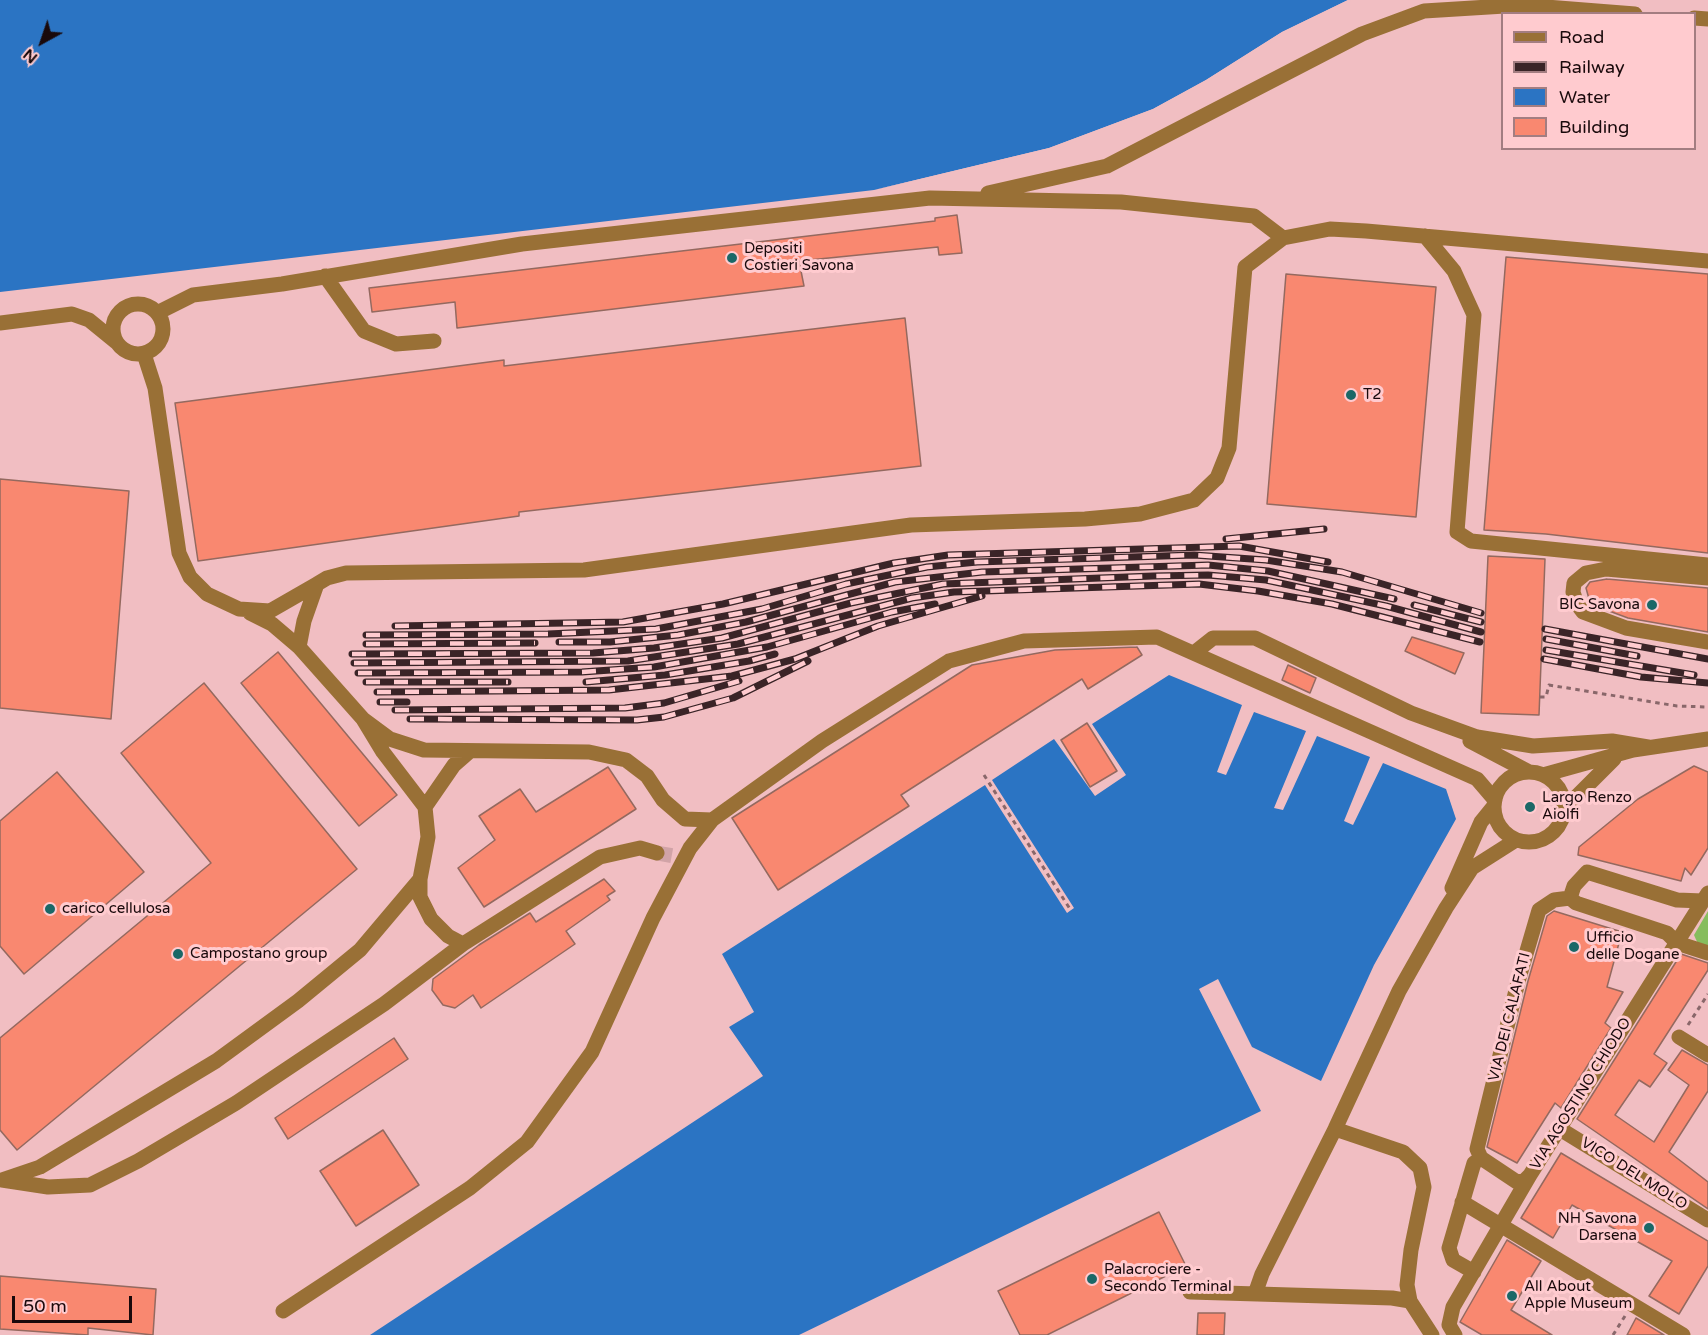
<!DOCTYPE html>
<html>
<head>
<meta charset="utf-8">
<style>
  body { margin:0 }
  #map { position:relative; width:1708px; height:1335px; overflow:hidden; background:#f1bec2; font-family:"Varela Round",sans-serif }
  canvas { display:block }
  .legend { position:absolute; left:1501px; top:12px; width:195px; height:138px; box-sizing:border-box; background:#ffcbcf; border:2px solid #a37d81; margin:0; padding:8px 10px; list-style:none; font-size:18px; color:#19090b }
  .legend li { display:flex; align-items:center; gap:12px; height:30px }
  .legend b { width:30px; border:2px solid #a37d81 }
  .north { position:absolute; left:12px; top:12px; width:60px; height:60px; -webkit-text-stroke:4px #ffcbcf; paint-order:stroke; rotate:220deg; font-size:16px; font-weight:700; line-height:24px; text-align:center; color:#19090b }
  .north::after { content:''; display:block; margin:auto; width:21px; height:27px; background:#19090b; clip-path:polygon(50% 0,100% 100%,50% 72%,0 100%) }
  .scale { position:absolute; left:12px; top:1296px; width:120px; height:27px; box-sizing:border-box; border:3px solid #19090b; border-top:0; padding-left:8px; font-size:18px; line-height:21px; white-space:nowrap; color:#19090b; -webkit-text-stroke:4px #ffcbcf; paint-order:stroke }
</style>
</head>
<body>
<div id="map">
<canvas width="1708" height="1335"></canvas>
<ul class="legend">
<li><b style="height:8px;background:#997036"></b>Road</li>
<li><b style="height:8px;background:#3a2427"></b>Railway</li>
<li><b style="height:16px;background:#2b74c3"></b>Water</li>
<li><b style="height:16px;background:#f98870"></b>Building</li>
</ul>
<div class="north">N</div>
<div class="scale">50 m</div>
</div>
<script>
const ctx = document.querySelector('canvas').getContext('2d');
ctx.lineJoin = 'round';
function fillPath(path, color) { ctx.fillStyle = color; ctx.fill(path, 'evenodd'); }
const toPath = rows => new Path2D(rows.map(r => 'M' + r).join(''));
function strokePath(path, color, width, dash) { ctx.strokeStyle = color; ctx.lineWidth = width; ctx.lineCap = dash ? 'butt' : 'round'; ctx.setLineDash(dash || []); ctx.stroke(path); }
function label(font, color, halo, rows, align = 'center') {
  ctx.font = font + ' "Varela Round",sans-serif'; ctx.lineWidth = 6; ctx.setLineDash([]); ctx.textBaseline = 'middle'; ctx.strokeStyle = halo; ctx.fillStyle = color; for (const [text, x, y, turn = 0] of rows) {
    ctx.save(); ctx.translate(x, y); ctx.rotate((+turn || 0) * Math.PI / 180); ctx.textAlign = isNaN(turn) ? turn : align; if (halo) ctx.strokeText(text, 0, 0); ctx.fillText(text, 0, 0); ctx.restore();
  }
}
const green = toPath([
  [1708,911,1708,947,1698,944,1694,935]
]);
const water = toPath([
  [0,0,1348,0,1282,32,1206,80,1153,109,1049,148,874,190,0,292],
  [1169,675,1242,705,1217,772,1226,775,1254,712,1306,731,1274,808,1283,810,1317,736,1370,757,1344,821,1353,825,1383,763,1446,789,1456,819,1374,965,1321,1081,1252,1047,1218,979,1199,989,1261,1111,799,1335,370,1335,763,1076,729,1027,754,1012,722,954,985,785,1067,913,1074,908,992,780,1054,739,1095,796,1126,775,1092,724]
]);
const pier = toPath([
  [1348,0,1351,0,1349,3,1283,34,1208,82,1154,112,1050,151,874,190,1049,148,1153,109,1206,80,1282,32]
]);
const building = toPath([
  [957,215,962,253,939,255,938,247,799,261,804,286,457,328,455,302,372,312,369,288,935,221,935,218,957,215],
  [1506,257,1708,274,1708,553,1546,534,1484,530,1506,257],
  [1286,274,1436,287,1416,517,1267,504,1286,274],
  [905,318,921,466,519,512,519,516,198,561,175,403,504,360,504,366,905,318],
  [0,479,129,491,111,719,0,708,0,479],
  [1488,556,1545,559,1539,715,1481,713,1488,556],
  [1607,579,1708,588,1708,632,1628,618,1601,608,1589,599,1586,588,1590,582,1607,579],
  [1412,637,1464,653,1455,674,1405,651,1412,637],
  [1137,647,1142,655,1088,689,1082,679,901,795,909,806,778,890,732,818,972,665,1055,650,1137,647],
  [278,652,397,795,359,826,241,683,278,652],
  [1288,665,1316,678,1310,693,1282,680,1288,665],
  [204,683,357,869,17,1150,0,1130,0,1038,211,863,121,753,204,683],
  [1087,723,1117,771,1090,787,1061,740,1087,723],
  [1694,766,1708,772,1708,848,1691,875,1685,868,1681,881,1578,855,1579,847,1638,799,1694,766],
  [608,767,636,809,484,907,458,868,495,840,479,816,520,789,536,812,608,767],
  [57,772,144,872,24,974,0,946,0,821,57,772],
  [604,879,615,891,607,896,610,900,566,931,575,944,481,1008,473,995,455,1008,443,1005,432,990,433,979,479,945,530,913,536,922,604,879],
  [1554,911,1622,932,1607,987,1623,992,1605,1023,1611,1028,1561,1108,1555,1103,1517,1163,1487,1147,1528,981,1547,916,1554,911],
  [1681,954,1708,963,1708,970,1654,1054,1667,1063,1650,1087,1639,1080,1615,1115,1654,1142,1689,1085,1668,1070,1682,1050,1708,1065,1708,1091,1669,1152,1708,1182,1708,1209,1577,1119,1681,954],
  [394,1038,408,1059,288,1139,275,1118,394,1038],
  [383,1130,419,1185,356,1226,320,1171,383,1130],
  [1561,1153,1708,1241,1708,1266,1679,1314,1649,1296,1672,1261,1572,1205,1553,1238,1521,1218,1561,1153],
  [1159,1212,1186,1266,1047,1335,1020,1335,998,1291,1159,1212],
  [1507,1240,1541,1261,1511,1310,1552,1335,1482,1335,1460,1322,1507,1240],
  [0,1276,156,1289,153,1335,88,1328,88,1335,0,1329,0,1276],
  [1198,1313,1225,1313,1224,1335,1197,1335,1198,1313],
  [1636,1318,1664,1335,1627,1335,1636,1318]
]);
const minorTunnel = toPath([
  [657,853,684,858]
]);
const path = toPath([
  [1540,697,1546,697,1549,685,1677,706,1708,707],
  [984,775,1070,909],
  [1688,1025,1708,994],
  [1613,1335,1625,1316]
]);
const minor = toPath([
  [1694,18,1708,19],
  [988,193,1107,166,1362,34,1424,11,1521,5,1635,14],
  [1425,236,1454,271,1474,315,1457,532,1471,541,1708,565],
  [325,276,364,331,396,344,434,341],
  '113 329a25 25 0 1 1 50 0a25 25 0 1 1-50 0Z',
  [157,313,193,295,282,284,522,244,930,198,1121,202,1254,216,1283,238,1330,229,1366,231,1708,261],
  [0,323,72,314,89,320,116,342],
  [144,354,155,388,179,553,190,577,207,594,239,609,270,611,317,584,304,621,299,647,363,719],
  [1708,578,1606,569,1586,573,1574,583,1573,592,1577,604,1583,612,1626,628,1708,642],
  [317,584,327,578,346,573,584,570,911,525,1085,519,1140,514,1194,500,1217,478,1229,448,1245,267,1283,238],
  [250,613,272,624,299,647],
  [1194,653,1213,638,1255,638,1411,713,1477,737,1533,746,1612,741,1648,747],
  [1470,741,1529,772],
  [470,751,454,765,425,807,428,837,420,879,360,950,298,1001,216,1061,40,1167,2,1180,48,1187,90,1185,138,1161,236,1103,384,1004,463,944,600,857,640,848,657,853],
  '1494 807a35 35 0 1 1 70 0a35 35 0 1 1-70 0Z',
  [1543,775,1633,750,1708,739],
  [425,807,383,752,363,719,390,739,424,750,589,752,626,760,647,776,663,800,685,819,712,820],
  [1565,808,1614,759],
  [420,879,420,897,431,919,448,936,463,944],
  [1452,888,1481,822,1494,806],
  [1703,901,1677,900,1587,872,1574,886,1570,898,1576,903,1667,933,1677,943,1708,953],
  [1679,1037,1708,1055],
  [1335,1129,1403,1152,1420,1168,1424,1187,1411,1250,1407,1285,1410,1301,1432,1335],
  [1560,1129,1708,1220],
  [1481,1158,1477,1149,1519,978,1539,910,1554,900,1570,898],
  [1462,1202,1683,1335],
  [1474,1272,1453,1260,1449,1248,1474,1163,1481,1158,1517,1182,1524,1181,1530,1175,1708,893],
  [1190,1292,1392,1298,1410,1301],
  [1255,1294,1262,1274,1335,1129,1399,991,1446,908,1472,868,1516,840],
  [283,1311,470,1188,527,1142,592,1052,653,918,690,848,712,820,822,741,949,661,1024,641,1157,637,1477,779,1495,800],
  [1455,1335,1449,1325,1453,1307,1530,1175]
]);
const rail = toPath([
  [1226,539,1324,529],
  [1414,605,1481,622],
  [395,626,623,622,723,604,894,563,948,555,1239,546,1328,562],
  [1545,629,1708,659],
  [366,635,548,634,656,629,762,609,846,584,927,567,977,562,1194,555,1266,560,1342,572,1481,613],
  [1546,639,1637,656],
  [559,642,610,642,678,635,746,622,895,582,982,572,1208,565,1268,571,1394,599],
  [366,644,535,643],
  [1546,650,1694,675],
  [352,654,593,653,654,648,722,638,851,603,943,584,1153,576,1208,575,1266,580,1386,606,1481,632],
  [1544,659,1641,677,1708,683],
  [354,663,628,661,738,644,912,598,954,592,1199,584,1258,591,1332,604,1480,642],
  [358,673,582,672,654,667,767,647,892,612,935,604],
  [366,682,508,682],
  [586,682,665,675,749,661,775,654],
  [377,692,609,690,732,676,795,659,878,626,982,596],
  [380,702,407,702],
  [395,710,625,708,664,703,739,681],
  [410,719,637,720,664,717,733,698,808,661]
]);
const markers = [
  [732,258,6,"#1b6867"],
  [1351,395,6,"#1b6867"],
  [1652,605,6,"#1b6867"],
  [1530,807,6,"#1b6867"],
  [50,909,6,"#1b6867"],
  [1574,947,6,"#1b6867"],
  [178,954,6,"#1b6867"],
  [1649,1228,6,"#1b6867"],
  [1092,1279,6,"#1b6867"],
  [1512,1296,6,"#1b6867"]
];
const poiNames = [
  ["Depositi",744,249],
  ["Costieri Savona",744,266],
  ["T2",1363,395],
  ["BIC Savona",1640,605,"right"],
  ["Largo Renzo",1542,798],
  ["Aiolfi",1542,815],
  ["carico cellulosa",62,909],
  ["Ufficio",1586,938],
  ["delle Dogane",1586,955],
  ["Campostano group",190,954],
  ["NH Savona",1637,1219,"right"],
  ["Darsena",1637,1236,"right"],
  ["Palacrociere -",1104,1270],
  ["Secondo Terminal",1104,1287],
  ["All About",1524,1287],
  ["Apple Museum",1524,1304]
];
const streetNames = [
  ["VIA DEI CALAFATI",1510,1017,-76],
  ["VIA AGOSTINO CHIODO",1581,1094,-58],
  ["VICO DEL MOLO",1634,1174,32]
];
fillPath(green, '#87bd5e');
fillPath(water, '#2b74c3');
fillPath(pier, '#f1bec2');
fillPath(building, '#f98870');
strokePath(building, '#94695f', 1.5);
strokePath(minorTunnel, '#d1a3a7', 15, [15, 8]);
strokePath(path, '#89676a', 3, [4.5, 4.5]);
strokePath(minor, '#997036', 15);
strokePath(rail, '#3a2427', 7);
strokePath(rail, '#ffcbcf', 4.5, [14]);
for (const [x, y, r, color] of markers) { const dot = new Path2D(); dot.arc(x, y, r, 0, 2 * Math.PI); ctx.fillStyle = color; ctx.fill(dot); strokePath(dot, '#ffcbcf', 2); }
label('15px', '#19090b', '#ffcbcf', poiNames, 'left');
label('15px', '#19090b', '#ffcbcf', streetNames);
</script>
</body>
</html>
